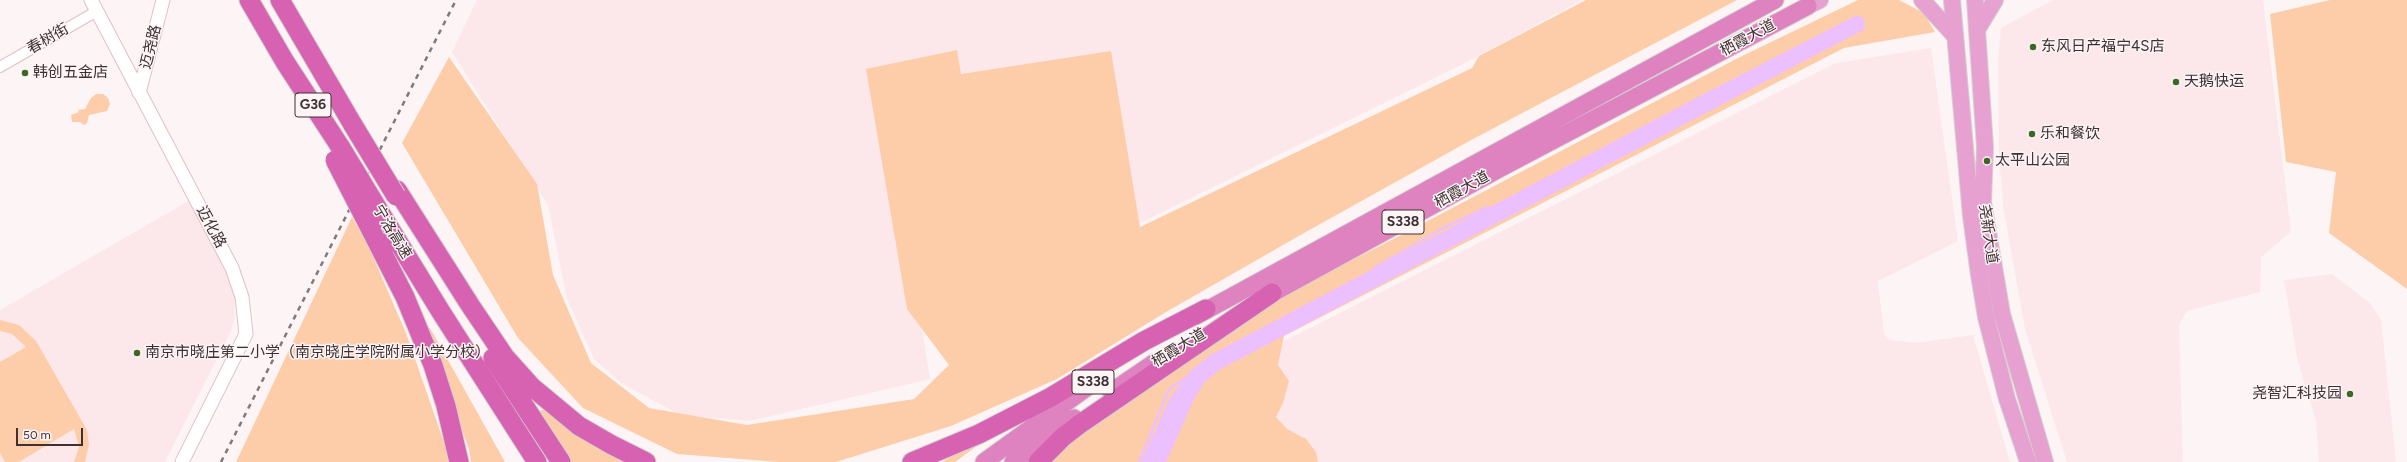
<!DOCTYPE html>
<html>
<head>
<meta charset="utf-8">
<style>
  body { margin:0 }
  #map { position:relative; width:2407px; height:462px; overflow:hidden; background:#fcf4f5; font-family:Figtree,sans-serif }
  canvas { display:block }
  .scale { position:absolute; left:16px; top:428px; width:67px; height:18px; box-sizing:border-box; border:2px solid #3e3032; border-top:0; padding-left:5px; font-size:12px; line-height:14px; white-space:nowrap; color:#3e3032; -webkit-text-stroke:3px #fcf4f5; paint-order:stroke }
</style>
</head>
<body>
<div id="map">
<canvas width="2407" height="462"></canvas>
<div class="scale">50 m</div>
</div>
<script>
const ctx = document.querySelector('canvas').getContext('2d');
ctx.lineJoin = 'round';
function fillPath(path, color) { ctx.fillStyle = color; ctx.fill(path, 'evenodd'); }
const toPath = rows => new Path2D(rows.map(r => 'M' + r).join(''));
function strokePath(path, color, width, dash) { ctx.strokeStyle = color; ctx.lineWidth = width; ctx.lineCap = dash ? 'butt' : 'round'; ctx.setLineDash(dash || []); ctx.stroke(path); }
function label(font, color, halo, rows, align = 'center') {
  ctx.font = font + ' Figtree,"Noto Sans SC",sans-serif'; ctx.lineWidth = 3; ctx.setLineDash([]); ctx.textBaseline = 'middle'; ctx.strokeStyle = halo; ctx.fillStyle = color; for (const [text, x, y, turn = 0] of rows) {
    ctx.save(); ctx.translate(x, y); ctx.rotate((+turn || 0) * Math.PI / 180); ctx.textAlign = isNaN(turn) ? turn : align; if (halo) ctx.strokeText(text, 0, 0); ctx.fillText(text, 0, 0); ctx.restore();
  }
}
const built = toPath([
  [477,0,1582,0,1465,63,972,306,920,315,930,379,750,421,680,415,621,383,594,359,567,299,548,205,452,52],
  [2053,0,2263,0,2291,232,2261,257,2260,292,2187,311,2179,325,2183,462,2067,462,2025,329,2004,211,1999,159,1998,63,2001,28],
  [1931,48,1958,241,1878,281,1884,334,1890,340,1915,343,1973,335,2010,462,1235,462,1284,341,1836,63],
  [190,200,226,271,234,294,235,316,231,331,165,462,0,462,0,310],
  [2332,274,2371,304,2381,320,2396,462,2319,462,2316,421,2298,362,2284,280]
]);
const green = toPath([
  [1586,0,1737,0,1473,139,1304,233,1166,312,1057,379,951,426,836,462,779,462,677,454,583,408,518,338,402,143,449,57,537,184,553,275,591,363,649,408,747,425,914,399,949,365,907,309,866,69,957,50,961,74,1111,51,1140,227,1472,68,1479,56],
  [1858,0,1899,0,1924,13,1935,32,1844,48,1284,336,1278,365,1289,381,1283,403,1276,417,1287,429,1306,439,1316,452,1318,462,1050,462,1078,435,1292,289,1378,247,1738,58],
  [2330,0,2407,0,2407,289,2329,233,2336,172,2286,162,2270,14],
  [96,94,103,94,108,98,110,104,107,111,89,115,87,123,84,125,80,122,72,122,71,115,79,112,78,110,85,109,91,98],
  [352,217,367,243,406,333,447,451,448,462,236,462],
  [0,320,19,325,36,341,87,430,89,444,85,462,74,462,79,447,74,429,19,462,5,462,0,453,0,362,26,347,12,334,0,331],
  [430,328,505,462,471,462,469,449,425,331],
  [548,409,627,462,571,462,548,431,537,411],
  [978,441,981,443,955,462,942,462]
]);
const water = toPath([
  [1855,16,1861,16,1864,20,1865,29,1219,370,1204,383,1194,399,1166,462,1141,462,1170,398,1189,372,1210,355,1696,98]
]);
const stream = toPath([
  [1374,268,1447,226,1488,207],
  [1139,462,1169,389,1187,377]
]);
const minor = toPath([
  [0,67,97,11]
]);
const tertiary = toPath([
  [91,0,232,268,242,297,246,334,182,462],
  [139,93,163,0]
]);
const primary = toPath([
  [1922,0,1953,34],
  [1952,0,1971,216,1979,275,1986,317,2007,399,2028,462],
  [1975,0,1985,147,1983,202,2002,314,2045,462],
  [1808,6,1820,0],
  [1977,30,1995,0]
]);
const trunk = toPath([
  [1260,300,1499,169,1808,6],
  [1196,316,1775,0],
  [1111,392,1155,362],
  [984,462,1100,378],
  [1013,462,1074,418]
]);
const motorway = toPath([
  [249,0,285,62,341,148],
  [280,0,353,125],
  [397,190,470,305,505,357,532,387,579,426,612,445,646,462],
  [384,219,441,312,537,462],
  [375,238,405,297,433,365,446,406,459,462],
  [493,358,561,462],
  [912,462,979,434,1051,397,1144,341,1206,309],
  [1038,462,1063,437,1080,424,1272,293]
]);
const rail = toPath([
  [221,462,456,0]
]);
const motorwayBridge = toPath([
  [353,125,396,196],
  [341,148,384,219],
  [335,160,375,238]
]);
const markers = [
  [2033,47,4,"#3d6724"],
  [25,73,4,"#3d6724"],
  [2176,82,4,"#3d6724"],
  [2032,134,4,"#3d6724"],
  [1987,161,4,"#3d6724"],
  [137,353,4,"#3d6724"],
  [2350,394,4,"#3d6724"]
];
const shields = [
  [313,105,36],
  [1403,222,42],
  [1093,382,42]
];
const shieldNames = [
  ["G36",313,105],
  ["S338",1403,222],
  ["S338",1093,382]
];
const streetNames = [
  ["栖霞大道",1748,38,-28],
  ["春树街",48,39,-30],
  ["迈尧路",151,47,-76],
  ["栖霞大道",1462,190,-29],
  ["迈化路",211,227,62],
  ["宁洛高速",392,232,59],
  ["尧新大道",1988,234,82],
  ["栖霞大道",1179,348,-31]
];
const poiNames = [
  ["东风日产福宁4S店",2041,47],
  ["韩创五金店",33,73],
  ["天鹅快运",2184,82],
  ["乐和餐饮",2040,134],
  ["太平山公园",1995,161],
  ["南京市晓庄第二小学（南京晓庄学院附属小学分校）",145,353],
  ["尧智汇科技园",2342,394,"right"]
];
fillPath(built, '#fce8eb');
fillPath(green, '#fdcda9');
fillPath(water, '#ecc0ff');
strokePath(stream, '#ecc0ff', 2.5);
strokePath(minor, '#e4bfc5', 12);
strokePath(tertiary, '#e4bfc5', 15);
strokePath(primary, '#d5d1d2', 18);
strokePath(trunk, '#d5d1d2', 19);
strokePath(motorway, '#d5d1d2', 21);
strokePath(minor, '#fff', 10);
strokePath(tertiary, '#fff', 13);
strokePath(primary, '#e6a1d0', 16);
strokePath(trunk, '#de82c0', 17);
strokePath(motorway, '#d662b1', 19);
strokePath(rail, '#84787a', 2.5, [5, 5]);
strokePath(motorwayBridge, '#d5d1d2', 21, []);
strokePath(motorwayBridge, '#d662b1', 19);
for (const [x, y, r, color] of markers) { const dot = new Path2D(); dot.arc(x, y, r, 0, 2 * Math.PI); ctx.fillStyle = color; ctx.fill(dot); strokePath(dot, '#fcf4f5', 1.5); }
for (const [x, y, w] of shields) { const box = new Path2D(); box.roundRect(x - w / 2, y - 12, w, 24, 3); ctx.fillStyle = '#fcf4f5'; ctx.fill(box); strokePath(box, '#3e3032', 1); }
label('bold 14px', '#3e3032', null, shieldNames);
label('15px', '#3e3032', '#fcf4f5', streetNames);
label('15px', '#3e3032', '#fcf4f5', poiNames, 'left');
</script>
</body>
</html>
